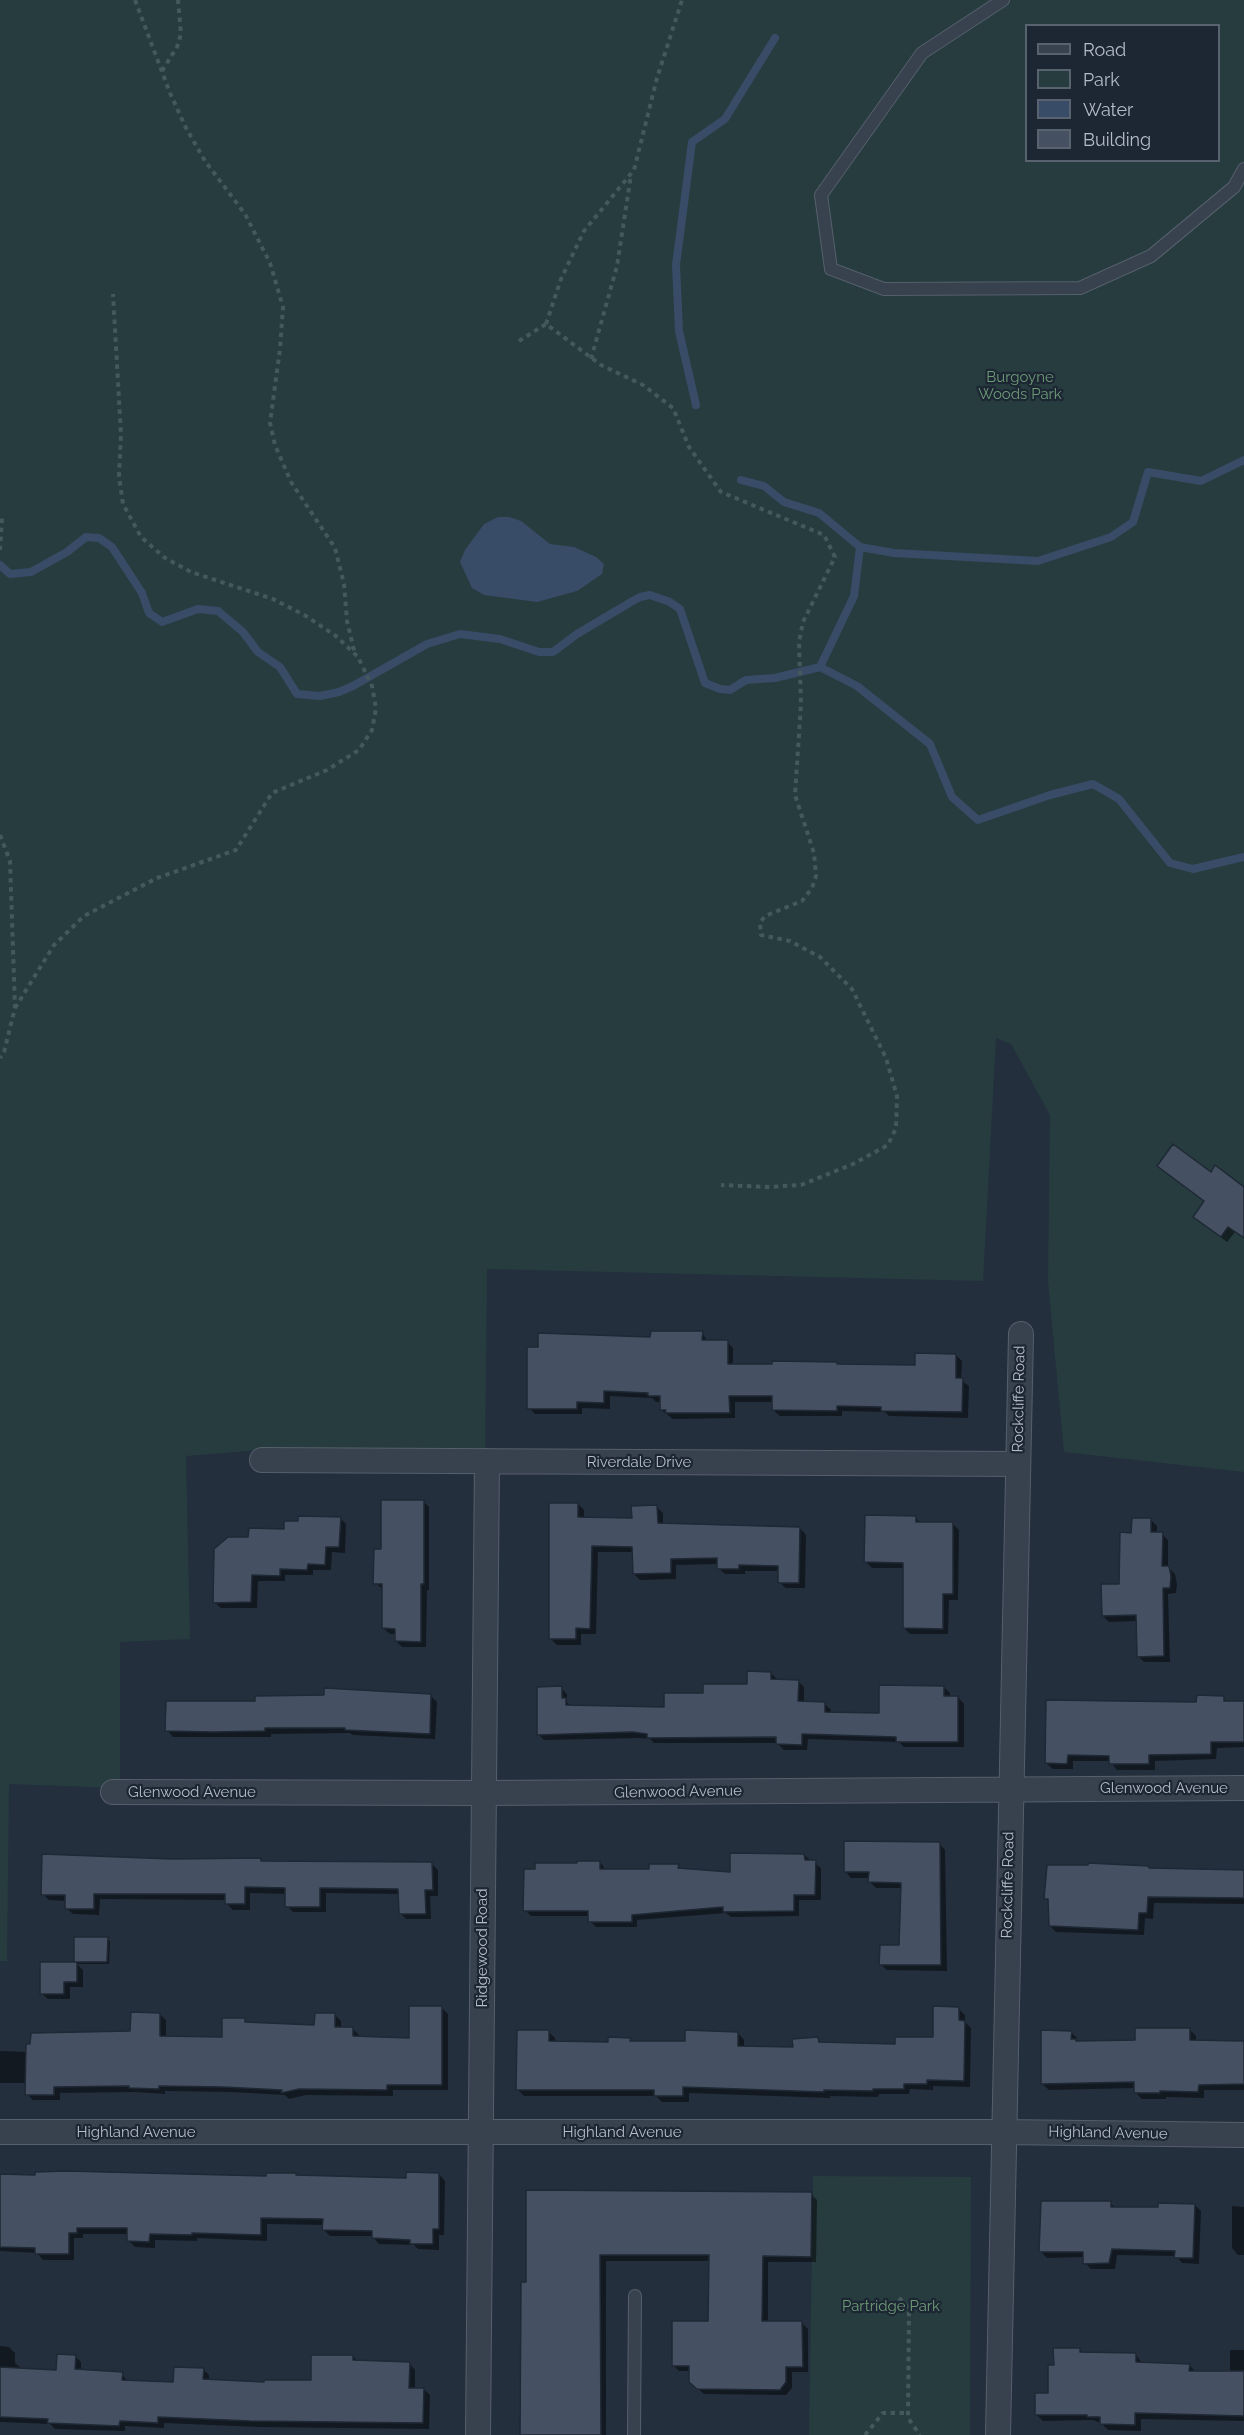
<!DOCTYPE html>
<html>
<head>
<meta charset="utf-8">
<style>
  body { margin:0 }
  #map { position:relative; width:1244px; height:2435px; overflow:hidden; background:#242f3e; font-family:Raleway,sans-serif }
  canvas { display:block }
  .legend { position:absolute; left:1025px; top:24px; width:195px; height:138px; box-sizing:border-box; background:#1d2633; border:2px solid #59626f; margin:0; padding:8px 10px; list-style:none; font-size:18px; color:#b4bcc9 }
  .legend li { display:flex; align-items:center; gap:12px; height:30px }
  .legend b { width:30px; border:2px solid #59626f }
</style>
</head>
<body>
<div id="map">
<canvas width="1244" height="2435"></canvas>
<ul class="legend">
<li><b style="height:8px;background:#38414e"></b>Road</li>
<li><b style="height:16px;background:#263c3f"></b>Park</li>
<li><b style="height:16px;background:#394c67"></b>Water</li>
<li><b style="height:16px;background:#455162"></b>Building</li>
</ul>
</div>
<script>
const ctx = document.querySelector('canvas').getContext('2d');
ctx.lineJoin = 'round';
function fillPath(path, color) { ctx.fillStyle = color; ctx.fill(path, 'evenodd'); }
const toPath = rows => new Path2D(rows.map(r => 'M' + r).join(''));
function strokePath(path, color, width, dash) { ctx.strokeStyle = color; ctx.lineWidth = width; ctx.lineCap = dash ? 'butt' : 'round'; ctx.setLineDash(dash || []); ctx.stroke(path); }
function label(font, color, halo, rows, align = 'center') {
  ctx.font = font + ' Raleway,sans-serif'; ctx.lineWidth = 4.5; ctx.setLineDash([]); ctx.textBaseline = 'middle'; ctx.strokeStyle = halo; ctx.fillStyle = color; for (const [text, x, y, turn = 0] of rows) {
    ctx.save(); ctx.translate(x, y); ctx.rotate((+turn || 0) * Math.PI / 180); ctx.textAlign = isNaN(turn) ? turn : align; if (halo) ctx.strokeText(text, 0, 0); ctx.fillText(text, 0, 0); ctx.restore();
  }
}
const green = toPath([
  [0,0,1244,0,1244,1472,1064,1452,1048,1281,1050,1115,1011,1044,996,1038,983,1281,487,1269,485,1462,260,1450,186,1456,190,1639,120,1642,120,1788,9,1784,7,1961,0,1961],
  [1026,26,1218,26,1218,160,1026,160],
  [813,2176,971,2177,970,2435,809,2435]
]);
const water = toPath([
  [498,517,509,517,521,521,550,544,574,547,596,557,604,564,602,574,577,591,537,602,484,595,472,588,460,562,465,550,484,524]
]);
const shadow = toPath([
  [1211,1174,1244,1189,1244,1238,1235,1232,1227,1242,1201,1222],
  [702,1333,708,1342,727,1342,733,1348,733,1366,836,1363,839,1366,916,1367,956,1355,962,1361,961,1380,969,1386,968,1418,889,1416,885,1412,842,1411,842,1416,780,1416,773,1410,774,1402,735,1402,735,1418,673,1419,661,1410,661,1402,656,1402,652,1398,610,1396,610,1409,582,1408,582,1414,535,1414,529,1408,652,1339],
  [423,1501,429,1507,429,1590,427,1590,426,1647,402,1647,396,1641,396,1634,390,1634,383,1628,384,1590,375,1583,382,1551],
  [578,1504,584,1510,584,1519,633,1520,657,1507,663,1513,663,1525,800,1528,806,1535,805,1588,786,1588,779,1582,779,1571,745,1571,745,1574,725,1574,718,1568,719,1564,676,1565,676,1579,640,1580,634,1574,634,1552,598,1552,596,1634,581,1634,581,1645,557,1645,551,1639],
  [915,1517,921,1523,953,1524,959,1530,958,1600,949,1600,948,1634,910,1634,904,1628,905,1568,872,1568,866,1562],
  [340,1518,346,1524,345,1553,332,1552,331,1570,313,1570,313,1575,285,1575,285,1581,258,1581,257,1608,221,1608,214,1602,250,1539],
  [1151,1520,1157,1526,1157,1534,1162,1534,1168,1540,1168,1567,1175,1574,1177,1584,1176,1593,1168,1594,1170,1662,1144,1662,1138,1656,1137,1621,1109,1622,1103,1616,1120,1586,1133,1534],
  [771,1673,777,1679,798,1681,804,1687,804,1703,825,1704,831,1710,831,1713,880,1715,944,1687,950,1693,950,1697,958,1697,964,1704,964,1747,904,1747,899,1742,808,1739,807,1750,784,1750,777,1743,654,1743,650,1739,639,1738,544,1740,538,1734,561,1688,567,1694,567,1702,572,1707,665,1708,704,1695,748,1686],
  [430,1695,437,1702,435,1739,353,1735,350,1733,271,1734,271,1737,173,1737,167,1730,257,1702],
  [1223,1698,1228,1702,1244,1704,1244,1747,1217,1748,1216,1759,1155,1761,1155,1770,1117,1770,1110,1761,1073,1761,1073,1769,1053,1769,1046,1763,1198,1703],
  [939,1843,945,1850,947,1971,887,1970,880,1964,901,1947,903,1888,876,1888,870,1882,870,1878,851,1878,845,1871],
  [804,1855,821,1868,821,1900,799,1900,799,1916,731,1917,726,1913,637,1920,637,1927,596,1927,590,1921,590,1916,531,1916,525,1910,600,1862,606,1870,650,1870,678,1866,682,1870,731,1873],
  [172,1860,432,1864,438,1870,438,1896,430,1896,431,1919,406,1919,400,1913,400,1894,326,1893,326,1912,293,1912,287,1906,287,1894,250,1893,250,1910,233,1910,226,1903,226,1900,100,1899,99,1915,73,1914,66,1908,67,1901,49,1900,43,1894],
  [1149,1867,1152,1870,1244,1871,1244,1904,1154,1903,1153,1919,1145,1918,1144,1935,1056,1932,1050,1926,1049,1902,1045,1898],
  [107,1939,110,1941,109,1964,78,1964,76,1961],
  [77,1964,83,1970,83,1987,70,1987,70,1999,48,1999,41,1993],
  [442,2008,448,2014,448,2090,393,2090,393,2096,306,2095,289,2099,285,2095,230,2092,165,2091,165,2094,135,2092,60,2093,60,2100,33,2100,27,2094,27,2083,0,2083,0,2051,27,2052,132,2033,160,2014,166,2020,166,2037,223,2038,244,2020,248,2024,316,2026,335,2015,341,2021,341,2028,353,2029,359,2035,359,2038,411,2039],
  [959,2009,965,2015,965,2022,971,2028,970,2087,933,2086,933,2090,910,2089,909,2094,879,2094,878,2097,830,2096,830,2098,689,2093,689,2102,662,2102,656,2096,524,2096,517,2089,549,2032,555,2038,555,2043,609,2044,630,2039,633,2043,687,2042,738,2033,744,2040,744,2047,794,2049,818,2039,822,2044,897,2045,934,2039],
  [1190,2030,1196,2036,1196,2042,1244,2042,1244,2090,1204,2090,1204,2098,1166,2097,1166,2099,1142,2099,1136,2093,1136,2088,1049,2090,1042,2084,1071,2032,1077,2038,1077,2043,1136,2042],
  [439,2174,445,2181,444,2235,439,2235,439,2250,418,2249,414,2245,379,2244,372,2236,330,2236,324,2230,324,2225,267,2224,267,2241,197,2238,197,2241,155,2240,155,2248,135,2247,129,2241,129,2234,83,2234,83,2238,74,2238,74,2260,43,2260,37,2253,0,2251,0,2176,407,2179],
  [528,2191,811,2194,817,2200,816,2262,768,2262,768,2323,802,2323,808,2329,808,2372,792,2372,792,2388,786,2395,704,2394,697,2388,690,2371,679,2371,673,2365,710,2323,710,2261,606,2261,606,2435,522,2435,527,2283],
  [1110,2203,1116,2208,1159,2209,1195,2205,1201,2211,1199,2264,1182,2263,1176,2256,1117,2255,1115,2269,1091,2269,1085,2263,1085,2257,1047,2258,1041,2252],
  [1232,2206,1244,2207,1244,2255,1238,2255,1232,2248],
  [0,2346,9,2347,15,2353,15,2363,23,2370,57,2372,75,2356,81,2362,81,2371,122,2374,128,2382,175,2384,203,2369,209,2375,209,2380,266,2383,313,2381,353,2356,358,2362,409,2363,415,2370,415,2389,424,2389,430,2395,429,2429,258,2427,164,2423,164,2428,125,2426,125,2431,55,2429,50,2424,0,2422],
  [1079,2349,1084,2353,1136,2355,1142,2363,1189,2365,1195,2371,1230,2373,1230,2350,1244,2350,1244,2421,1141,2419,1141,2431,1108,2430,1101,2423,1093,2420,1043,2421,1036,2414,1050,2395,1055,2366]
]);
const stream = toPath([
  [696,405,679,331,676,265,692,142,725,119,775,38],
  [741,480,764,486,784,502,819,513,860,547],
  [0,565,10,574,31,572,67,552,86,537,99,538,112,547,142,593,149,613,162,622,198,609,218,611,243,632,258,652,280,667,297,694,320,696,339,692,353,686,427,644,460,634,500,639,539,652,553,652,577,634,631,602,640,597,650,595,670,602,680,609,705,683,720,689,730,690,746,680,775,678,820,667,857,686,930,744,952,797,978,820,1050,795,1093,784,1119,799,1170,863,1193,869,1244,857],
  [820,667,854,596,860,547,894,553,1038,561,1111,537,1133,522,1148,472,1201,481,1244,460]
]);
const building = toPath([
  [1173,1144,1211,1172,1215,1165,1244,1187,1244,1238,1228,1227,1221,1237,1193,1217,1204,1201,1157,1166,1173,1144],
  [651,1331,703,1331,702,1340,728,1340,728,1364,772,1364,772,1361,837,1362,837,1364,915,1365,915,1353,956,1354,956,1378,963,1378,962,1412,881,1411,881,1407,837,1406,837,1411,772,1410,772,1396,729,1396,730,1413,665,1413,666,1410,660,1410,660,1396,648,1396,648,1393,604,1391,604,1403,577,1402,577,1409,527,1409,527,1347,538,1347,538,1333,650,1337,651,1331],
  [381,1500,424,1500,424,1584,421,1584,421,1642,395,1641,395,1629,382,1628,382,1584,373,1584,374,1549,381,1549,381,1500],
  [549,1503,578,1503,578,1517,632,1518,631,1506,657,1505,658,1523,800,1527,799,1583,778,1583,778,1566,739,1565,739,1569,717,1569,717,1558,671,1559,671,1573,633,1574,632,1547,592,1546,590,1629,576,1628,576,1639,549,1639,549,1503],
  [865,1515,916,1516,916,1522,953,1522,953,1594,943,1594,943,1629,903,1628,903,1563,864,1562,865,1515],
  [298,1516,341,1517,339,1547,326,1547,325,1565,308,1564,307,1570,280,1569,280,1576,252,1575,251,1602,213,1603,214,1549,228,1537,248,1537,249,1528,284,1529,284,1521,298,1521,298,1516],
  [1132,1518,1151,1518,1151,1532,1163,1532,1162,1566,1169,1566,1171,1576,1170,1588,1163,1588,1164,1656,1137,1657,1136,1615,1102,1616,1101,1584,1119,1584,1120,1532,1131,1533,1132,1518],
  [747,1671,771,1672,771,1679,799,1680,798,1701,825,1702,825,1712,879,1713,879,1685,944,1686,944,1696,958,1696,958,1742,896,1742,896,1737,802,1734,802,1745,776,1744,776,1737,647,1738,647,1734,632,1732,537,1735,537,1687,562,1686,562,1698,566,1698,566,1705,664,1707,664,1693,703,1693,703,1684,747,1684,747,1671],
  [324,1688,431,1694,430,1734,345,1730,345,1728,265,1728,265,1731,213,1732,165,1731,166,1701,255,1701,255,1696,324,1695,324,1688],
  [1197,1695,1224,1696,1224,1701,1244,1701,1244,1742,1211,1742,1211,1754,1149,1755,1149,1764,1109,1764,1109,1756,1068,1755,1067,1764,1045,1763,1046,1700,1196,1702,1197,1695],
  [844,1841,940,1842,941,1965,879,1965,880,1945,899,1945,901,1883,868,1882,869,1872,844,1872,844,1841],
  [730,1853,804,1854,805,1860,816,1860,815,1895,794,1895,794,1911,723,1912,723,1907,632,1915,632,1922,588,1922,588,1911,523,1911,524,1869,535,1869,535,1863,577,1863,577,1861,600,1861,600,1869,649,1869,649,1864,679,1864,678,1868,730,1872,730,1853],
  [42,1854,172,1859,261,1858,261,1861,432,1862,433,1890,425,1890,426,1914,399,1914,398,1889,320,1888,320,1907,285,1907,285,1888,245,1887,245,1904,225,1904,225,1894,94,1894,94,1909,65,1909,65,1895,41,1895,42,1854],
  [1088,1863,1149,1866,1149,1868,1244,1870,1244,1898,1148,1897,1147,1913,1139,1913,1138,1930,1049,1926,1048,1899,1044,1899,1047,1865,1088,1865,1088,1863],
  [74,1937,108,1937,107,1962,74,1962,74,1937],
  [40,1962,77,1962,77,1982,64,1982,64,1994,40,1994,40,1962],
  [409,2006,442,2006,442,2085,387,2085,387,2090,299,2089,281,2093,282,2090,223,2087,159,2086,159,2089,129,2088,129,2086,54,2087,54,2095,25,2095,26,2044,30,2044,31,2033,130,2031,131,2012,160,2013,160,2036,222,2037,222,2018,245,2018,245,2022,314,2025,315,2013,335,2013,335,2027,353,2027,353,2036,409,2038,409,2006],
  [933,2006,959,2007,959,2020,965,2021,964,2081,927,2080,927,2084,904,2084,904,2089,873,2089,873,2091,824,2090,824,2092,683,2087,683,2096,654,2096,654,2090,516,2090,517,2030,549,2030,549,2041,608,2042,608,2037,631,2038,630,2041,685,2041,685,2030,738,2032,738,2046,793,2047,792,2039,818,2037,819,2042,895,2044,895,2037,933,2037,933,2006],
  [1135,2028,1190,2028,1190,2040,1244,2041,1244,2084,1199,2085,1198,2092,1160,2091,1160,2093,1134,2093,1134,2082,1041,2084,1041,2030,1072,2031,1071,2039,1076,2039,1076,2041,1135,2040,1135,2028],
  [66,2171,266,2176,266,2173,296,2173,296,2175,406,2178,406,2172,439,2173,439,2229,433,2229,433,2244,410,2244,410,2240,372,2238,372,2231,322,2230,323,2219,261,2218,261,2235,192,2233,192,2235,150,2234,149,2242,127,2241,127,2228,77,2228,77,2233,69,2233,69,2254,35,2254,35,2248,0,2247,0,2174,35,2175,35,2172,66,2171],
  [526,2190,812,2192,811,2257,763,2256,762,2321,802,2321,803,2367,786,2367,786,2382,780,2390,697,2389,689,2382,689,2366,672,2366,672,2321,708,2321,709,2255,600,2255,601,2435,520,2435,521,2282,526,2282,526,2190],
  [1041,2201,1111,2201,1111,2207,1158,2207,1158,2203,1195,2204,1193,2258,1174,2258,1175,2251,1112,2249,1109,2263,1083,2264,1083,2252,1039,2252,1041,2201],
  [1053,2348,1080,2348,1080,2352,1136,2353,1136,2362,1190,2364,1189,2371,1244,2371,1244,2416,1135,2413,1135,2425,1100,2424,1100,2417,1087,2417,1087,2415,1035,2415,1035,2393,1048,2393,1048,2365,1054,2365,1053,2348],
  [57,2354,76,2355,75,2369,123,2372,122,2380,173,2382,174,2367,204,2368,203,2379,264,2382,264,2380,311,2380,311,2355,353,2355,353,2360,410,2362,409,2388,424,2388,423,2423,250,2421,158,2417,158,2423,120,2421,119,2426,47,2423,48,2419,0,2417,0,2367,56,2370,57,2354]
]);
const path = toPath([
  [135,0,170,93,186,128,205,161,245,214,270,263,283,307,280,349,270,423,275,445,291,482,335,548,344,584,347,621,355,654],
  [162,71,177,47,181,34,178,0],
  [546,324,561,279,584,231,634,170,657,78,682,0],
  [519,341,546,324,601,365,643,385,673,408,689,447,721,492,824,535,835,557,803,622,799,642,801,704,795,795,814,853,816,876,812,888,802,901,765,916,760,923,761,935,790,941,820,957,852,989,886,1058,897,1096,896,1128,888,1145,853,1164,801,1185,768,1187,721,1185],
  [591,359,617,266,631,175],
  [0,550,2,518],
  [0,835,10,861,15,1008,4,1052,0,1058],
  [15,1008,54,945,84,916,157,878,236,850,272,793,327,770,359,750,372,730,376,708,372,686,358,657,336,636,306,616,273,599,191,572,165,558,141,537,123,504,119,476,121,435,113,294],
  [899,2298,909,2308,908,2418,920,2435],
  [865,2435,883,2413,908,2413]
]);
const lane = toPath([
  [1003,0,922,53,821,195,831,269,884,289,1080,288,1151,256,1234,187,1244,169],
  [634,2435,635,2296]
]);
const street = toPath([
  [262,1460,1017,1464],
  [113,1792,483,1793,1244,1788],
  [0,2132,1003,2132,1244,2135],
  [478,2435,487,1461],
  [998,2435,1021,1334]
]);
const parkNames = [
  ["Burgoyne",1020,377],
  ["Woods Park",1020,394],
  ["Partridge Park",891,2306]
];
const streetNames = [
  ["Rockcliffe Road",1019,1399,-89],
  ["Riverdale Drive",639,1462],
  ["Glenwood Avenue",1164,1788],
  ["Glenwood Avenue",192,1792],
  ["Glenwood Avenue",678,1792,-1],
  ["Rockcliffe Road",1008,1885,-89],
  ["Ridgewood Road",482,1948,-90],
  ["Highland Avenue",136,2132],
  ["Highland Avenue",622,2132],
  ["Highland Avenue",1108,2133,1]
];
fillPath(green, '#263c3f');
fillPath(water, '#394c67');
fillPath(shadow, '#0007');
strokePath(stream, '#394c67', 8);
fillPath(building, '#455162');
strokePath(building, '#1f2835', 1.5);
strokePath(lane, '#565f6c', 14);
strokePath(street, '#565f6c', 26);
strokePath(path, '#44595c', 4, [4.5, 4.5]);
strokePath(lane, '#38414e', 12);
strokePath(street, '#38414e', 24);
label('15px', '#6b9a76', '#1d2633', parkNames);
label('15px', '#b4bcc9', '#1d2633', streetNames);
</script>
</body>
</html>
